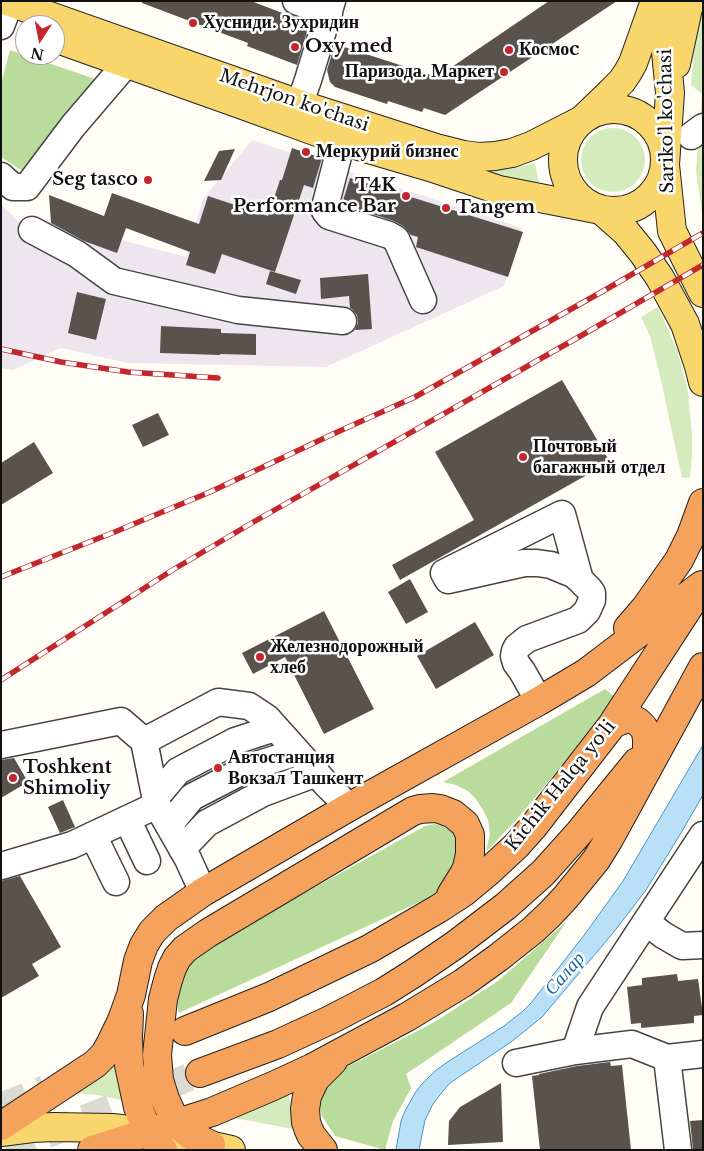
<!DOCTYPE html>
<html>
<head>
<meta charset="utf-8">
<style>
  body { margin:0 }
  #map { position:relative; width:704px; height:1151px; overflow:hidden; background:#fffdf5; font-family:"Libre Baskerville",serif }
  canvas { display:block }
  .frame { position:absolute; inset:0; border:2px solid #111; pointer-events:none }
  .north { position:absolute; left:15px; top:15px; width:50px; height:50px; box-sizing:border-box; background:#fff; border:1px solid #a0a0a0; border-radius:50%; rotate:191deg; font-size:14px; font-weight:700; line-height:20px; text-align:center; color:#111 }
  .north::after { content:''; display:block; margin:auto; width:18px; height:22px; background:#c4262e; clip-path:polygon(50% 0,100% 100%,50% 72%,0 100%) }
</style>
</head>
<body>
<div id="map">
<canvas width="704" height="1151"></canvas>
<div class="frame"></div>
<div class="north">N</div>
</div>
<script>
const ctx = document.querySelector('canvas').getContext('2d');
ctx.lineJoin = 'round';
function fillPath(path, color) { ctx.fillStyle = color; ctx.fill(path, 'evenodd'); }
const toPath = rows => new Path2D(rows.map(r => 'M' + r).join(''));
function strokePath(path, color, width, dash) { ctx.strokeStyle = color; ctx.lineWidth = width; ctx.lineCap = dash ? 'butt' : 'round'; ctx.setLineDash(dash || []); ctx.stroke(path); }
function label(font, color, halo, rows, align = 'center') {
  ctx.font = font + ' "Libre Baskerville",serif'; ctx.lineWidth = 5; ctx.setLineDash([]); ctx.textBaseline = 'middle'; ctx.strokeStyle = halo; ctx.fillStyle = color; for (const [text, x, y, turn = 0] of rows) {
    ctx.save(); ctx.translate(x, y); ctx.rotate((+turn || 0) * Math.PI / 180); ctx.textAlign = isNaN(turn) ? turn : align; if (halo) ctx.strokeText(text, 0, 0); ctx.fillText(text, 0, 0); ctx.restore();
  }
}
const industrial = toPath([
  [252,140,522,228,504,286,326,367,128,363,61,348,13,370,1,368,1,204,21,224,51,221,186,257,203,199]
]);
const green = toPath([
  [703,11,703,220,696,171,702,94,691,85,695,43,698,26],
  '581 160a32 32 0 1 1 64 0a32 32 0 1 1-64 0Z',
  [535,163,539,184,481,170,522,166],
  [658,307,677,350,683,371,688,392,692,435,692,456,690,477,682,478,660,376,650,336,641,317],
  [116,1049,129,1102,98,1095,76,1093],
  [289,1095,292,1112,299,1130,229,1117]
]);
const forest = toPath([
  [10,50,98,80,21,170,1,157,1,84],
  [605,689,615,697,557,771,518,818,486,852,490,834,488,820,483,810,476,799,468,791,456,785,443,782],
  [435,824,444,827,457,833,460,847,450,884,428,898,179,1013,175,996,192,956,425,826],
  [567,921,511,1003,406,1074,411,1088,393,1121,385,1150,335,1136,322,1116,319,1105,319,1093,337,1072,433,1023,498,981]
]);
const water = toPath([
  [703,745,703,795,681,833,646,890,613,933,542,1017,511,1042,450,1083,443,1091,433,1104,425,1120,419,1150,396,1150,401,1121,405,1111,415,1093,421,1085,435,1071,449,1061,504,1026,523,1011,531,1003,585,934,623,881,703,745]
]);
const building = toPath([
  [142,1,251,1,285,14,286,12,291,15,310,22,297,65,247,46,248,43,142,3],
  [549,1,617,1,445,115,424,108,422,112,388,101,387,104,335,87,330,82,327,70,335,44,437,77],
  [292,148,322,158,313,188,304,185,275,272,222,254,215,274,186,265,190,252,126,228,117,253,84,241,51,223,49,195,104,216,112,193,199,224,208,196,268,216,280,180,282,180],
  [235,149,221,180,204,181,219,151],
  [350,178,523,232,508,277,416,247,418,237,411,235,403,226,394,221,342,204],
  [270,271,301,280,296,294,266,284],
  [368,274,372,329,355,330,358,323,357,315,352,309,350,308,349,296,321,299,320,278],
  [77,292,106,299,96,340,68,333],
  [161,326,221,329,221,333,256,334,256,355,220,354,220,355,160,353],
  [562,380,610,462,400,580,392,565,474,520,435,452],
  [158,413,169,435,143,447,132,425],
  [34,442,53,473,1,505,1,463],
  [410,579,428,612,406,624,388,592],
  [324,611,374,709,324,734,285,657,253,674,242,653],
  [475,622,494,655,436,689,417,656],
  [14,758,28,782,1,798,1,760],
  [63,800,75,827,60,833,48,807],
  [20,876,61,947,32,964,39,976,1,998,1,881],
  [677,974,678,981,698,979,703,1015,694,1016,694,1023,641,1028,641,1023,631,1024,627,987,642,985,642,978],
  [610,1062,611,1066,622,1065,631,1150,540,1150,532,1076,539,1075,539,1074,577,1066],
  [501,1083,503,1142,448,1145,449,1121,460,1107],
  [703,1120,703,1150,693,1150,690,1121]
]);
const highwayTunnel = toPath([
  [1,1107,45,1089],
  [7,1150,200,1073]
]);
const minor = toPath([
  [296,1,329,13],
  [1,26,10,2],
  [293,123,308,80,332,1],
  [691,136,703,127],
  [342,141,325,207,325,211,329,216,389,235,396,239,423,300],
  [1,176,13,187,27,187,73,126,126,64],
  [32,230,77,254,114,281,238,310,343,321],
  [539,701,522,671,516,663,514,656,515,651,517,647,527,639,578,620,587,611,592,600,592,593,590,590,580,580,562,514,444,573,448,580,524,563,537,563,551,565,563,570,573,574,580,580],
  [1,745,121,721,144,741],
  [156,797,178,771,235,741,275,728],
  [127,819,147,861],
  [169,825,192,797,250,767,297,752],
  [93,835,116,882],
  [182,849,207,823,263,793,317,773],
  [1,866,72,845,157,805],
  [203,892,188,859,157,805,144,741,150,738,218,702,249,706,267,718,327,785,349,807],
  [646,922,663,935,682,946,703,945],
  [575,1051,632,1044,667,1058],
  [516,1063,575,1051,590,1007,703,835],
  [678,1150,667,1058,703,1054]
]);
const major = toPath([
  [7,1,299,104,436,148,464,155,479,157,495,156,512,153,531,146,582,120,609,94,622,81,628,72,633,63,655,1],
  [661,1,670,93,665,165,672,231,703,293],
  [55,38,243,105,342,141,430,167,499,190,601,210,626,232,643,253,660,278,685,324,699,366,703,382],
  [676,64,688,8,691,1],
  '563 160a51 51 0 1 1 102 0a51 51 0 1 1-102 0Z',
  [1,1132,32,1128,54,1127,112,1128,148,1132,231,1150]
]);
const highway = toPath([
  [628,628,646,607,679,560,691,536,703,503],
  [612,725,619,721,626,719,633,719,638,722,643,727,646,732,647,740,647,748],
  [129,1014,128,1037,129,1065,138,1107,148,1132,163,1150],
  [185,1031,269,997,369,949,438,909,464,892,488,872,516,846,533,827,612,725,694,599],
  [200,1073,278,1044,330,1020,384,992,414,973,455,945,506,906,543,873,579,833,637,762],
  [1,1126,95,1064,105,1054,111,1043,122,1020,131,995,138,961,144,945,152,932,166,918,203,892,349,807,539,701,586,673,702,585],
  [211,1145,192,1136,184,1130,176,1123,165,1099,159,1080,157,1055,163,999,168,980,172,968,177,958,185,949,208,933,413,811,420,809,433,808,440,809,453,814,465,824,470,835,470,854,467,868,464,874,451,895],
  [92,1150,212,1112,273,1086,312,1068,407,1017,463,983,499,957,533,930,550,914,565,898,596,860,609,839,703,667],
  [323,1150,311,1135,308,1128,306,1122,305,1109,307,1096,315,1079,333,1061]
]);
const rail = toPath([
  [1,349,61,362,128,372,218,378],
  [1,577,117,531,210,492,333,434,415,397,605,290,703,233],
  [1,680,171,571,250,524,584,334,703,265]
]);
const markers = [
  [193,23,5,"#c4262e"],
  [295,47,5,"#c4262e"],
  [509,50,5,"#c4262e"],
  [504,72,5,"#c4262e"],
  [306,152,5,"#c4262e"],
  [148,180,5,"#c4262e"],
  [406,196,5,"#c4262e"],
  [446,208,5,"#c4262e"],
  [523,457,5,"#c4262e"],
  [260,657,5,"#c4262e"],
  [218,768,5,"#c4262e"],
  [13,778,5,"#c4262e"]
];
const poiNames = [
  ["Хусниди. Зухридин",203,23],
  ["Oxy med",305,47],
  ["Космоc",519,50],
  ["Паризода. Маркет",494,72,"right"],
  ["Меркурий бизнес",316,152],
  ["Seg tasco",138,180,"right"],
  ["T4K",396,186,"right"],
  ["Performance Bar",396,207,"right"],
  ["Tangem",456,208],
  ["Почтовый",533,447],
  ["багажный отдел",533,468],
  ["Железнодорожный",270,647],
  ["хлеб",270,668],
  ["Автостанция",228,758],
  ["Вокзал Ташкент",228,779],
  ["Toshkent",23,768],
  ["Shimoliy",23,789]
];
const streetNames = [
  ["Mehrjon ko'chasi",294,101,19],
  ["Sariko'l ko'chasi",667,121,-91],
  ["Kichik Halqa yo'li",561,786,-51]
];
const waterNames = [
  ["Салар",565,974,-49]
];
fillPath(industrial, '#eee6ef');
fillPath(green, '#d5ebbd');
fillPath(forest, '#b9dc9c');
fillPath(water, '#b9e0f7');
strokePath(water, '#3f96cf', 1);
fillPath(building, '#5a524d');
strokePath(highwayTunnel, '#dbdad3', 28, [28, 14]);
strokePath(minor, '#444', 29);
strokePath(major, '#222', 30);
strokePath(highway, '#222', 30);
strokePath(minor, '#fff', 26);
strokePath(major, '#f9d66b', 28);
strokePath(highway, '#f5a25d', 28);
strokePath(rail, '#c4262e', 5.5);
strokePath(rail, '#fff', 4, [11]);
for (const [x, y, r, color] of markers) { const dot = new Path2D(); dot.arc(x, y, r, 0, 2 * Math.PI); ctx.fillStyle = color; ctx.fill(dot); strokePath(dot, '#fff', 2); }
label('bold 18px', '#111', '#fff', poiNames, 'left');
label('18px', '#111', '#fff', streetNames);
label('italic 19px', '#1768a6', '#fff', waterNames);
</script>
</body>
</html>
